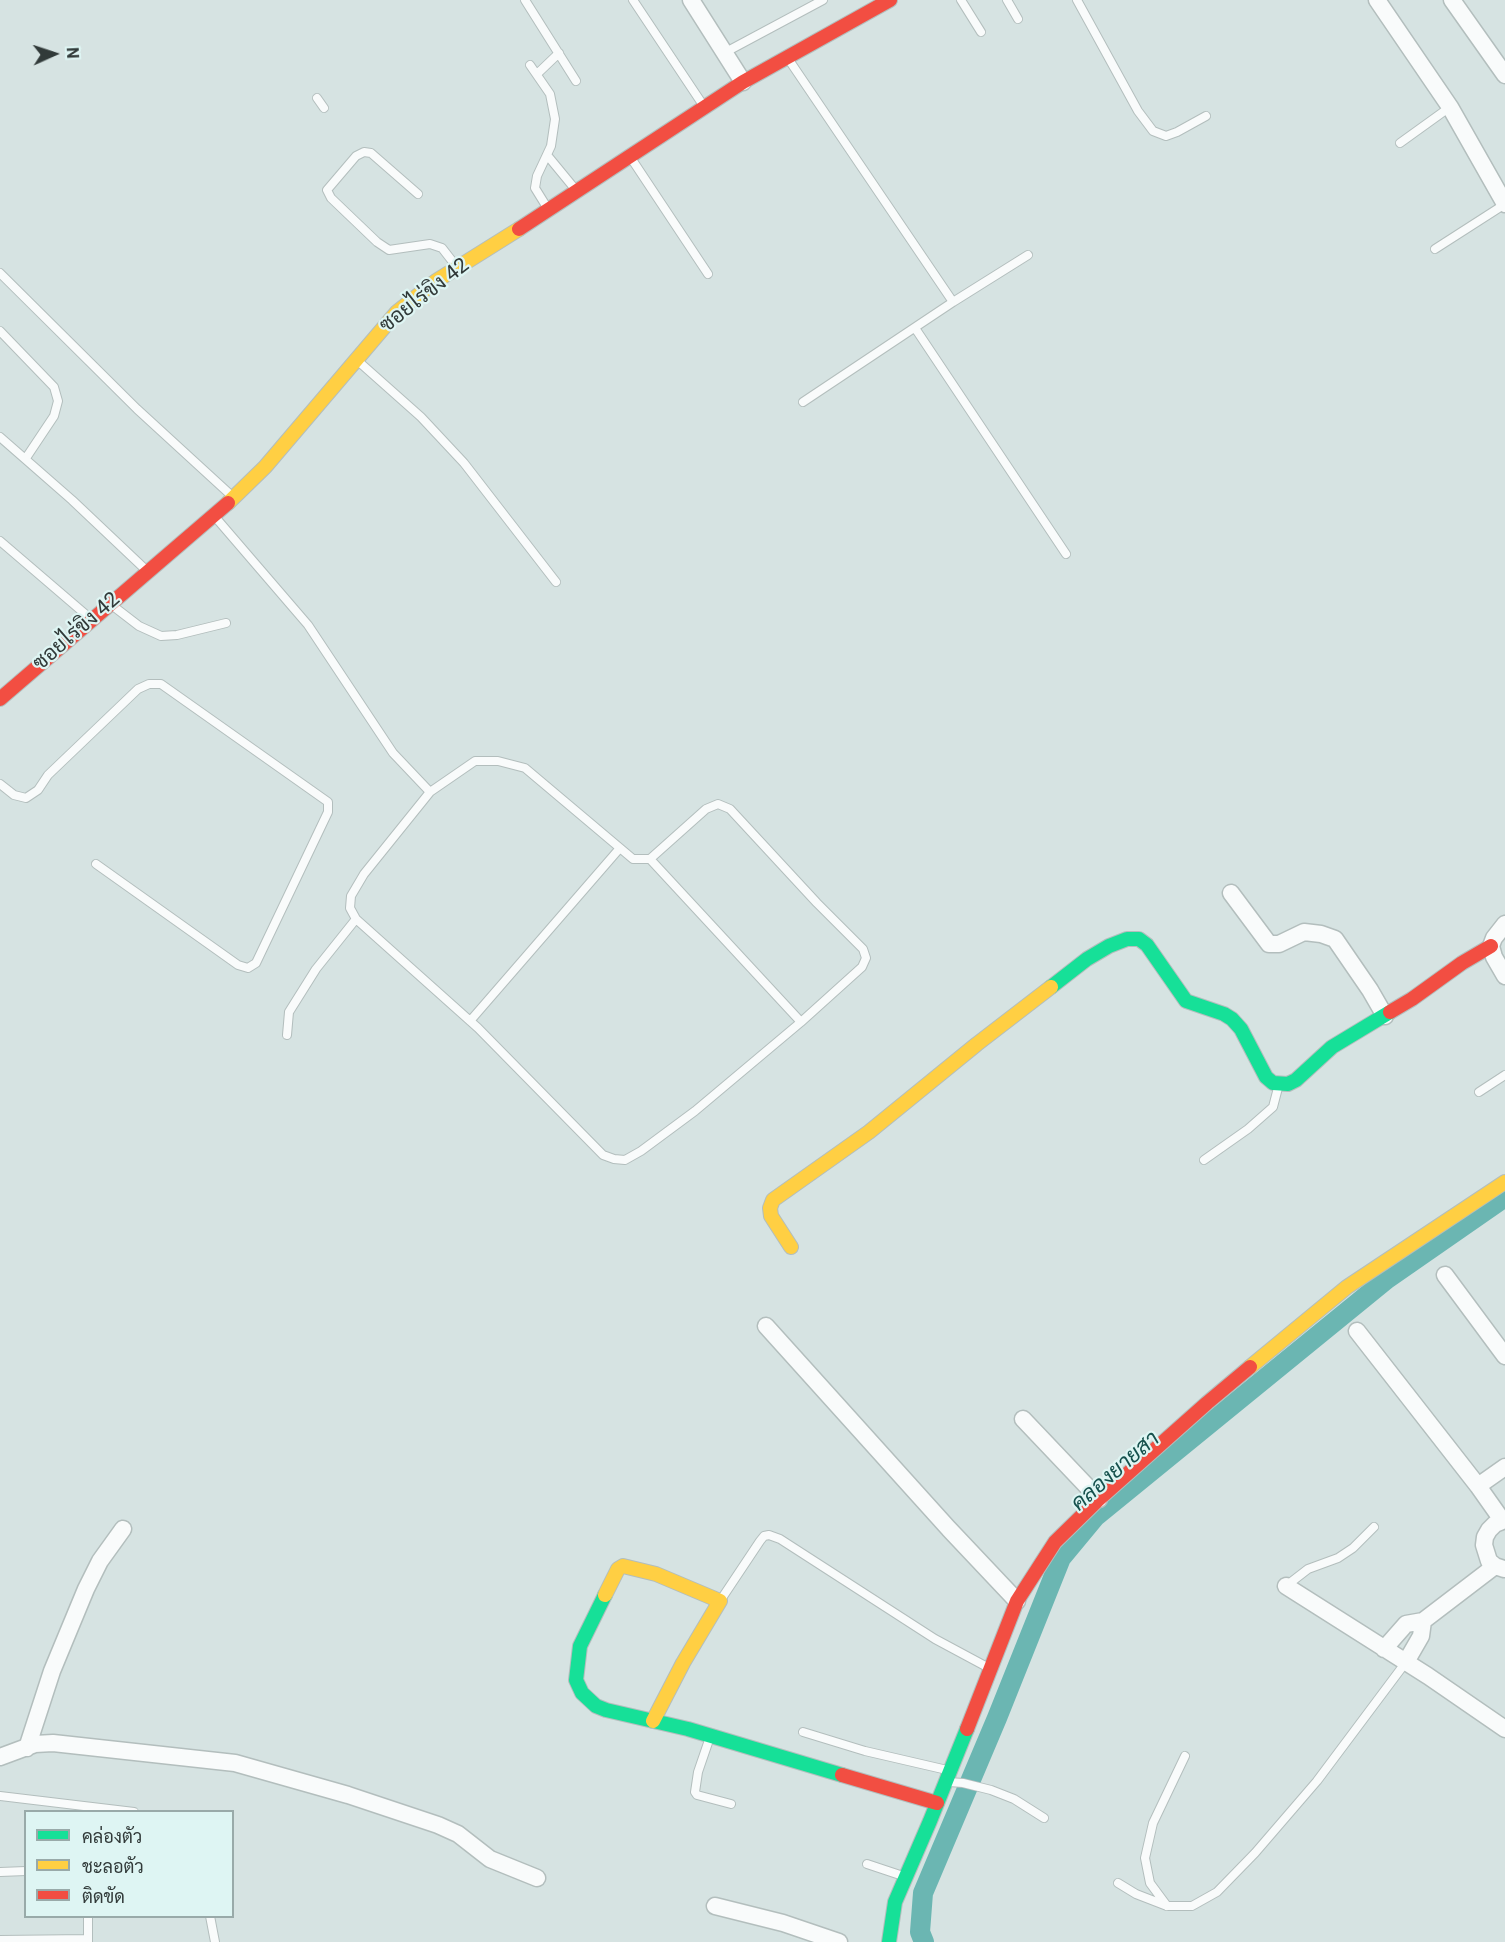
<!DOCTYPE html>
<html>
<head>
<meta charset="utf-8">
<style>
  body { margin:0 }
  #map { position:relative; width:1505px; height:1942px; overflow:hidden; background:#d6e3e2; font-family:Roboto,Sarabun,sans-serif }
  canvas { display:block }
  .legend { position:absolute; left:24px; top:1810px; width:210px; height:108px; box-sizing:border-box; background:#def5f3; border:2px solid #99aaa9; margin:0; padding:8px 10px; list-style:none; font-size:18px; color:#313a39 }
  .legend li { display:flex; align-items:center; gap:12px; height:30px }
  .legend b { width:30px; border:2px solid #99aaa9 }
  .north { position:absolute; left:24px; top:24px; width:60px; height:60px; -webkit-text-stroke:4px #def5f3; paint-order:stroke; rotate:87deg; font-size:16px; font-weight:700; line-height:24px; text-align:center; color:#313a39 }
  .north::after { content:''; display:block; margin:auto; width:21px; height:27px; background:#313a39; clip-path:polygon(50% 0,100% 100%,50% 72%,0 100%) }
</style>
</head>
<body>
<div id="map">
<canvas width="1505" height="1942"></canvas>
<ul class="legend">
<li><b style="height:8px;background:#16e098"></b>คล่องตัว</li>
<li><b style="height:8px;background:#ffcf43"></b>ชะลอตัว</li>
<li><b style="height:8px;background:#f24e42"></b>ติดขัด</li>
</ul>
<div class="north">N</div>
</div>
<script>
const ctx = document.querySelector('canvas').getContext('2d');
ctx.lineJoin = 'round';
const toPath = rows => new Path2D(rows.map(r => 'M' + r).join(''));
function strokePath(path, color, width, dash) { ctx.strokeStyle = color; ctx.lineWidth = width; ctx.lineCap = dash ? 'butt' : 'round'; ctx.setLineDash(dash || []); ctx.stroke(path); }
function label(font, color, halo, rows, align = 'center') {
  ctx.font = font + ' Roboto,Sarabun,sans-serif'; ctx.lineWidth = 4.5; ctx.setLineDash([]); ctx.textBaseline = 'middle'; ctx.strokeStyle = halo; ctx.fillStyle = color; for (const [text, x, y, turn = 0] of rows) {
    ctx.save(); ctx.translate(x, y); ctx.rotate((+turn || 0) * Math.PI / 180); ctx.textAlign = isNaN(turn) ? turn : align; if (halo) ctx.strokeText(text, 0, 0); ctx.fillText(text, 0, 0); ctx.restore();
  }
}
const canal = toPath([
  [924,1942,920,1932,923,1893,997,1718,1061,1558,1095,1517,1387,1279,1505,1197]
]);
const lane = toPath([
  [525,0,576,81],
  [633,0,703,105],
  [961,0,981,32],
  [1007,0,1018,19],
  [1077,0,1138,111,1153,131,1166,136,1177,132,1206,116],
  [724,53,823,0],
  [789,60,953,302,1028,255],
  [530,65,550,94,555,119,551,146,537,176,535,188,548,209],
  [537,74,559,53],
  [317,98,324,108],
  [1400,143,1450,107],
  [547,155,575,189],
  [631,158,708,274],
  [418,194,371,153,364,152,356,156,327,190,331,198,377,242,389,250,430,244,442,248,456,266],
  [1435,249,1505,204],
  [0,273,137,409,233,497],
  [915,328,1066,554],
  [0,331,54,387,58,401,54,416,26,458],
  [358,361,421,417,464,463,556,582],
  [803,402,953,302],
  [0,437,72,500,146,570],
  [216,518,308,625,393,753,430,792,475,761,498,761,525,768,633,859,650,859,706,809,718,804,730,809,817,903,863,949,866,958,862,967,801,1022,695,1111,641,1151,625,1160,614,1159,603,1155,478,1028,356,919,350,908,351,896,364,874,430,792],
  [0,541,91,619],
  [113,606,139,626,161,636,177,635,226,623],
  [0,784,14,795,26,798,38,790,48,775,138,689,149,684,161,684,328,802,328,812,256,963,248,968,238,965,96,864],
  [650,859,801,1022],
  [470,1021,620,848],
  [287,1035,289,1012,316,969,356,919],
  [1479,1092,1505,1075],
  [1204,1160,1248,1129,1273,1107,1279,1084],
  [1286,1586,1308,1569,1338,1558,1353,1548,1374,1527],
  [720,1601,760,1541,764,1536,769,1535,780,1539,935,1639,989,1668],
  [803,1732,865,1751,947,1770],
  [710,1737,698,1772,695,1792,697,1795,731,1804],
  [949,1782,963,1783,991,1790,1014,1799,1044,1818],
  [0,1796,134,1812],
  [867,1864,903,1876],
  [0,1872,26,1871],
  [1118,1883,1136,1894,1167,1906,1192,1906,1217,1892,1255,1853,1317,1781,1406,1662],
  [1167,1906,1150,1883,1145,1858,1153,1823,1185,1756],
  [210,1916,215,1942],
  [0,1940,88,1939],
  [88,1942,88,1916]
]);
const street = toPath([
  [691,0,743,82],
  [1377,0,1450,107,1505,204],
  [1452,0,1505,75],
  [1231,893,1269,944,1279,944,1304,932,1321,934,1335,939,1370,990,1385,1016],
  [1505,924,1494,938,1491,946,1494,957,1505,976],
  [1445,1275,1505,1356],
  [766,1326,949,1529,1017,1601],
  [1357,1331,1478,1486,1502,1520],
  [1023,1419,1099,1499],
  [1478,1486,1505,1467],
  [1504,1569,1495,1566,1489,1561,1484,1545,1485,1537,1489,1530,1495,1524,1505,1520],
  [1286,1586,1428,1676,1505,1729],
  [1384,1649,1406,1624,1423,1621,1495,1566],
  [1406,1662,1421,1636,1423,1621],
  [27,1748,52,1671,86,1589,100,1561,123,1529],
  [0,1757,35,1744,53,1743,235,1763,348,1795,438,1825,458,1834,490,1859,537,1878],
  [715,1906,783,1923,839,1942]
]);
const fast = toPath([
  [1051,987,1087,959,1109,946,1127,939,1139,939,1147,945,1186,1001,1224,1014,1232,1019,1241,1029,1266,1077,1273,1083,1288,1084,1296,1080,1332,1047,1390,1012],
  [605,1595,580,1646,576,1680,582,1693,596,1706,606,1710,688,1729,842,1775],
  [889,1942,895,1902,930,1821,967,1729]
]);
const slow = toPath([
  [228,503,265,467,397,312,436,281,519,229],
  [791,1247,771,1216,770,1208,773,1200,869,1132,977,1044,1051,987],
  [1250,1367,1347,1287,1505,1182],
  [605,1595,618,1569,623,1566,656,1574,720,1601,683,1663,653,1721]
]);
const jam = toPath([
  [519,229,743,82,890,0],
  [0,699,228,503],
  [1390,1012,1412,999,1462,963,1491,946],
  [967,1729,1017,1601,1055,1542,1099,1499,1207,1403,1250,1367],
  [842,1775,937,1803]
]);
const streetNames = [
  ["ซอยไร่ขิง 42",425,296,-38],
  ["ซอยไร่ขิง 42",77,632,-41]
];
const waterNames = [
  ["คลองยายสา",1116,1472,-41]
];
strokePath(canal, '#6bb6b2', 20);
strokePath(lane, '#b3bebd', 10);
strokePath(street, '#b3bebd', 19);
strokePath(fast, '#b3bebd', 16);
strokePath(slow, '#b3bebd', 16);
strokePath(jam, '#b3bebd', 16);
strokePath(lane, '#f9fbfb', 8);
strokePath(street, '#f9fbfb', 16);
strokePath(fast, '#16e098', 14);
strokePath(slow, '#ffcf43', 14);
strokePath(jam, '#f24e42', 14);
label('21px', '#313a39', '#def5f3', streetNames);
label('italic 22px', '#16514d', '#def5f3', waterNames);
</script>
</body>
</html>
